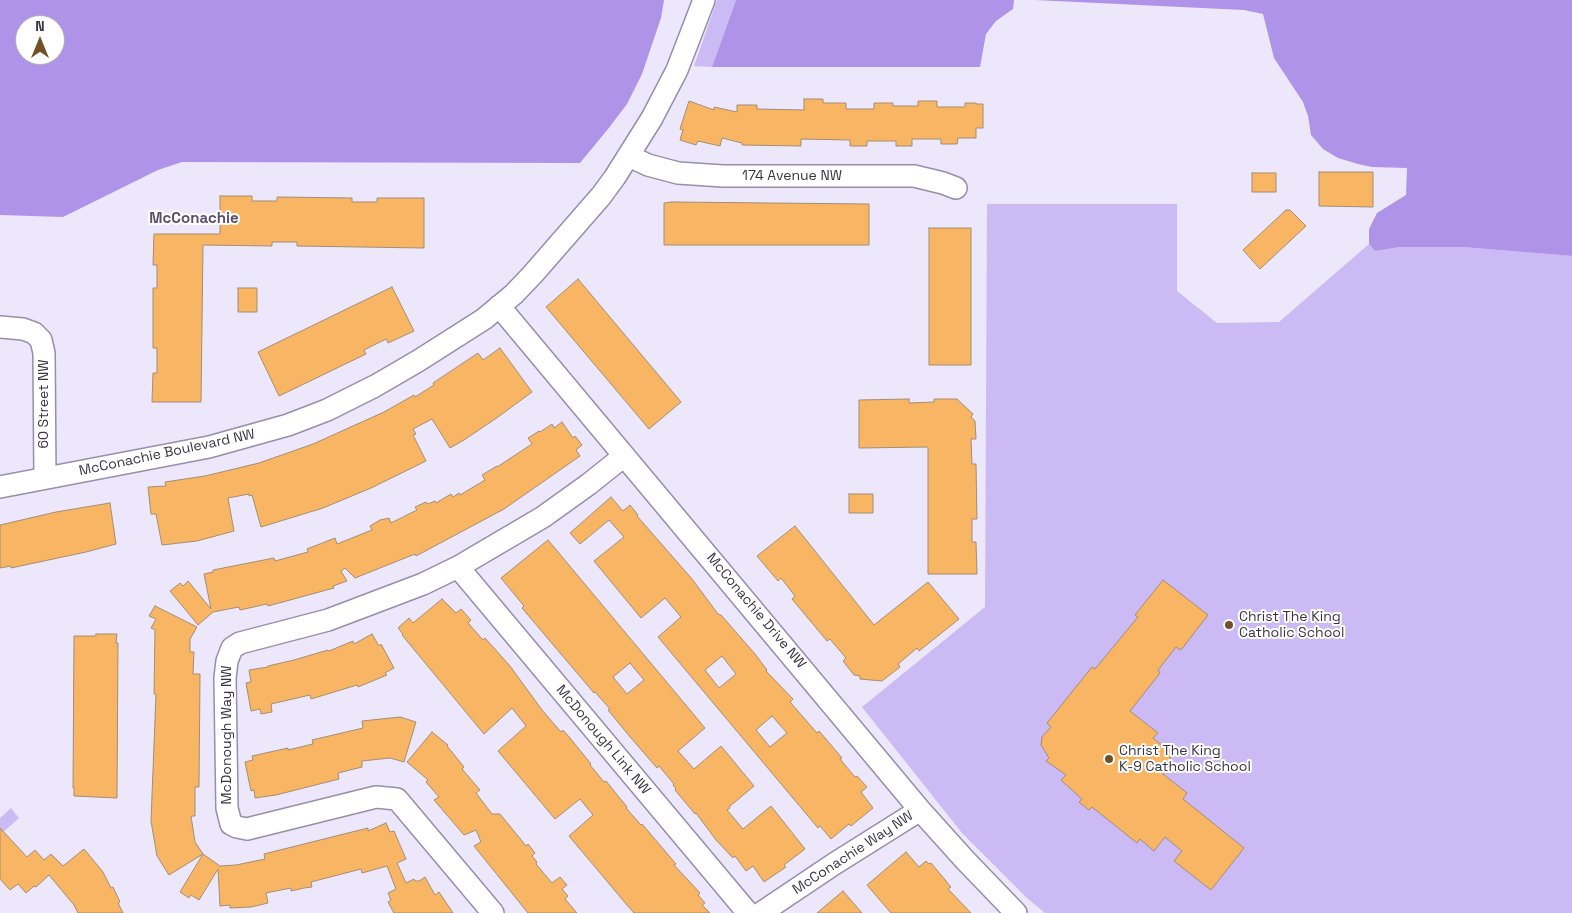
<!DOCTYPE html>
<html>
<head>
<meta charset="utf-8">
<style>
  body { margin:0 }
  #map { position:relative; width:1572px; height:913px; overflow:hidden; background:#ece7fa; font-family:"Space Grotesk",sans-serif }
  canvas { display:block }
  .north { position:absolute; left:15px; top:15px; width:50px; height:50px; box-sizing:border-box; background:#fff; border:1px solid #afaeb3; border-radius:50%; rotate:0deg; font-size:14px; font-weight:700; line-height:20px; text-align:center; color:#383541 }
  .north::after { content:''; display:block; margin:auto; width:18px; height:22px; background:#725028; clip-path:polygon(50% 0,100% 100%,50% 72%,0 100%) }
</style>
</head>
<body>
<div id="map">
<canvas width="1572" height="913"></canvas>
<div class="north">N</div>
</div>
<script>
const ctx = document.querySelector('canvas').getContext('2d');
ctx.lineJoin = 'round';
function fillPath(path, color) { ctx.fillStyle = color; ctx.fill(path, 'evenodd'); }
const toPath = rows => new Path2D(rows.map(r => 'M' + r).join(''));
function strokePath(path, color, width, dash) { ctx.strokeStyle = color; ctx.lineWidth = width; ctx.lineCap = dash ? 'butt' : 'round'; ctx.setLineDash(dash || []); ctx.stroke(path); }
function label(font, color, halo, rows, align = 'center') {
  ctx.font = font + ' "Space Grotesk",sans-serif'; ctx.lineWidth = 4; ctx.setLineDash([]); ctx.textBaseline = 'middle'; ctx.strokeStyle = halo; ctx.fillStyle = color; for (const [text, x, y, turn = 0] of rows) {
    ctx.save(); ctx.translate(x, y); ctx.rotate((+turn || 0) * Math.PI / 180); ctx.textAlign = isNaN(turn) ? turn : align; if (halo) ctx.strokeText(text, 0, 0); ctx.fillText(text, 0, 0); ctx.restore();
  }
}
const green = toPath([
  [717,0,736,0,712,67,694,66],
  [987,204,1177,204,1177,291,1217,323,1279,322,1369,244,1375,251,1400,247,1463,247,1572,256,1572,913,1045,913,1027,898,962,833,862,707,985,607],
  [11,808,19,818,0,835,0,818]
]);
const forest = toPath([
  [0,0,664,0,661,18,642,74,627,104,608,129,580,163,182,162,158,170,63,217,0,215],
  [25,25,55,25,55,55,25,55],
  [736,0,1014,0,1013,9,996,21,986,34,980,67,712,67],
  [1035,0,1572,0,1572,256,1463,247,1400,247,1375,251,1369,244,1369,229,1377,213,1406,195,1407,168,1372,167,1358,164,1338,158,1323,149,1311,135,1308,116,1303,102,1274,58,1263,14,1244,10]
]);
const building = toPath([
  [804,99,823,99,823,103,846,103,846,109,874,109,874,103,893,103,893,106,918,106,918,101,937,101,937,107,965,107,965,103,976,103,976,104,983,104,983,128,976,128,976,138,958,138,957,144,941,144,941,139,912,139,912,146,896,146,896,141,867,141,867,146,850,146,850,140,801,139,801,146,742,145,742,143,722,138,720,146,698,141,696,145,680,140,683,130,680,129,689,101,714,110,714,107,737,112,737,105,757,105,757,109,804,110,804,99],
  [1319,172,1373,172,1373,207,1319,206,1319,172],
  [1252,173,1276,173,1276,192,1252,192,1252,173],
  [220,196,252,196,252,201,277,201,277,197,352,198,352,202,377,202,377,198,424,198,424,248,297,246,297,242,272,242,272,246,203,245,201,402,152,402,153,373,157,373,157,348,153,348,153,288,157,288,157,265,153,265,154,234,220,234,220,196],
  [672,202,869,204,869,245,664,245,664,203,672,202],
  [1286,210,1290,210,1306,226,1260,269,1243,250,1286,210],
  [929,228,971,228,971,365,929,365,929,228],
  [578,279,681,402,649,429,546,307,578,279],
  [392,287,414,331,388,343,386,339,364,350,366,354,279,396,258,352,392,287],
  [238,288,257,288,257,312,238,312,238,288],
  [500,348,532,392,498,417,464,440,450,448,432,419,413,429,416,434,413,435,426,461,371,488,323,508,261,527,252,495,249,496,249,494,228,498,234,531,197,541,162,545,156,514,151,514,148,487,166,486,165,482,205,476,259,463,313,444,384,412,414,395,415,397,434,385,433,383,478,353,483,360,500,348],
  [909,399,909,403,934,402,934,399,957,399,973,414,971,417,975,421,976,439,971,439,972,464,976,464,977,519,972,519,972,542,976,542,977,574,928,574,928,447,859,448,859,400,909,399],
  [562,422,573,438,575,436,582,445,576,450,580,456,504,509,416,556,415,554,355,578,345,568,341,571,347,581,333,586,334,588,268,606,267,604,240,610,239,607,213,612,198,625,170,591,180,583,183,586,188,581,211,609,204,574,213,572,213,570,274,558,275,561,308,552,307,549,335,538,337,544,372,530,370,526,380,520,389,518,391,523,417,510,415,507,426,502,428,504,435,501,436,503,451,494,453,497,459,493,460,495,485,480,482,475,497,466,497,467,532,444,528,438,539,431,540,432,552,424,554,428,562,422],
  [849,494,873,494,873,513,849,513,849,494],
  [611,497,623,511,630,505,638,515,637,516,692,579,718,614,721,615,755,654,767,670,766,671,793,699,790,702,817,733,819,731,842,758,840,759,855,777,857,776,867,787,861,792,873,808,851,826,849,824,831,839,820,826,818,828,658,637,681,617,665,598,641,618,594,561,624,537,609,520,580,544,570,533,611,497],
  [722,656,736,674,719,688,705,670,722,656],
  [772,716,787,733,770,747,756,730,772,716],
  [110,503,116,544,86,552,11,568,11,566,0,568,0,525,56,512,110,503],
  [795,526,874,625,928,582,959,619,919,651,917,648,898,664,900,667,882,681,860,679,860,676,854,675,843,661,846,658,830,639,827,641,792,599,795,596,781,578,778,581,757,556,795,526],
  [548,540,705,728,678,751,694,769,721,746,754,786,729,807,730,808,727,810,743,829,771,806,805,849,784,865,786,867,764,882,753,866,746,871,735,856,733,858,716,840,696,813,695,814,675,790,676,789,673,785,674,784,659,766,657,768,631,738,608,710,610,709,595,692,594,693,522,608,524,606,501,578,548,540],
  [630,663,644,680,627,694,613,677,630,663],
  [1163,580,1208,615,1181,650,1176,647,1158,670,1160,673,1130,711,1158,733,1153,738,1173,754,1165,765,1168,768,1163,774,1187,793,1183,799,1244,848,1211,890,1174,861,1182,851,1165,837,1154,851,1140,839,1137,843,1092,807,1089,810,1079,802,1082,799,1061,780,1066,775,1046,761,1049,758,1041,745,1042,737,1051,727,1047,723,1092,667,1095,669,1138,617,1135,615,1163,580],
  [442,599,456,613,461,609,471,620,468,623,483,640,485,638,510,666,542,710,561,732,563,730,570,738,591,764,590,765,604,782,606,781,627,807,626,808,641,825,642,824,676,864,674,865,700,893,698,895,705,903,702,905,710,913,634,913,627,905,569,836,593,815,580,799,555,819,498,751,526,726,512,708,484,734,402,635,403,634,398,628,409,618,413,623,442,599],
  [155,606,197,627,190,639,190,652,194,652,193,674,200,674,199,787,195,787,195,816,191,816,195,842,203,854,169,875,157,856,151,821,156,694,154,694,155,630,151,628,156,619,149,616,155,606],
  [96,634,117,634,116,643,118,643,117,798,74,796,74,788,73,788,74,636,96,636,96,634],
  [372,634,379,646,381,644,394,668,385,673,387,675,358,687,357,685,311,699,310,695,271,704,272,712,261,714,260,709,251,711,246,683,251,682,249,670,268,667,268,666,294,660,328,650,329,651,353,641,354,644,372,634],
  [400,717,416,722,404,762,390,758,362,761,362,767,338,773,339,779,276,795,255,798,254,790,251,791,245,762,253,760,252,756,288,748,288,750,313,744,312,740,363,728,362,721,400,717],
  [432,732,448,745,447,746,464,767,462,769,480,790,476,793,492,814,500,814,526,846,528,844,535,853,532,856,537,862,536,864,552,883,560,877,567,885,562,889,568,896,565,899,577,913,528,913,474,846,481,842,476,830,464,835,434,800,439,797,426,782,428,780,407,762,432,732],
  [386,823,390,832,394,831,406,859,397,863,406,883,414,879,415,881,419,881,425,877,435,895,439,892,453,913,394,913,388,902,391,900,388,893,396,889,387,866,362,873,361,869,311,882,312,887,304,888,291,891,291,888,266,893,268,903,251,907,230,908,230,905,220,906,218,869,199,900,191,895,189,898,180,892,203,854,220,866,236,865,265,859,264,854,368,828,368,831,386,823],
  [0,828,27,857,35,850,44,860,51,854,63,866,84,849,103,872,111,888,113,887,120,902,118,903,123,913,78,913,74,905,49,875,36,887,34,886,26,893,18,884,10,890,0,879,0,828],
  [906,852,919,867,926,861,929,864,931,863,951,887,948,889,971,913,891,913,867,885,906,852],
  [843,891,862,913,817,913,843,891]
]);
const minor = toPath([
  [629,156,648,165,678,173,723,176,914,176,943,183,956,188],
  [499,306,920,810,965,860,1016,913],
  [0,327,23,329,34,333,41,340,44,353,45,478],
  [0,487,209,447,288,425,327,410,375,386,418,361,484,319,514,294,533,274,601,196,615,177,652,118,677,70,704,0],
  [458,567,748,913],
  [493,913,397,799,376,797,247,829,237,827,231,824,227,808,225,678,227,661,232,648,240,643,328,620,423,584,458,567,543,517,589,484,624,456],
  [761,913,834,864,920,810]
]);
const markers = [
  [1229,625,5,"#725028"],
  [1109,759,5,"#725028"]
];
const streetNames = [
  ["174 Avenue NW",792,176],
  ["60 Street NW",44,404,-90],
  ["McConachie Boulevard NW",167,453,-12],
  ["McConachie Drive NW",756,611,50],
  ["McDonough Way NW",227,735,-90],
  ["McDonough Link NW",603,740,50],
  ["McConachie Way NW",853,853,-33]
];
const poiNames = [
  ["Christ The King",1239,617],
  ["Catholic School",1239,633],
  ["Christ The King",1119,751],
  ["K-9 Catholic School",1119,767]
];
const neighbourhoodNames = [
  ["McConachie",194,219]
];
fillPath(green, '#cbbaf4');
fillPath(forest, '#af93e9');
fillPath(building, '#f8b563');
strokePath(building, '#a38d75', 1);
strokePath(minor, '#968eab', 24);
strokePath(minor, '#fff', 21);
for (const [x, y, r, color] of markers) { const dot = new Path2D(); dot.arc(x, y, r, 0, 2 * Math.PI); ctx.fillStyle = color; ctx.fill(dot); strokePath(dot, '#fff', 2); }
label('14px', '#383541', '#fff', streetNames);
label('14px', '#383541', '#fff', poiNames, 'left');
label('bold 15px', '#58506b', '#fff', neighbourhoodNames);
</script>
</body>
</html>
